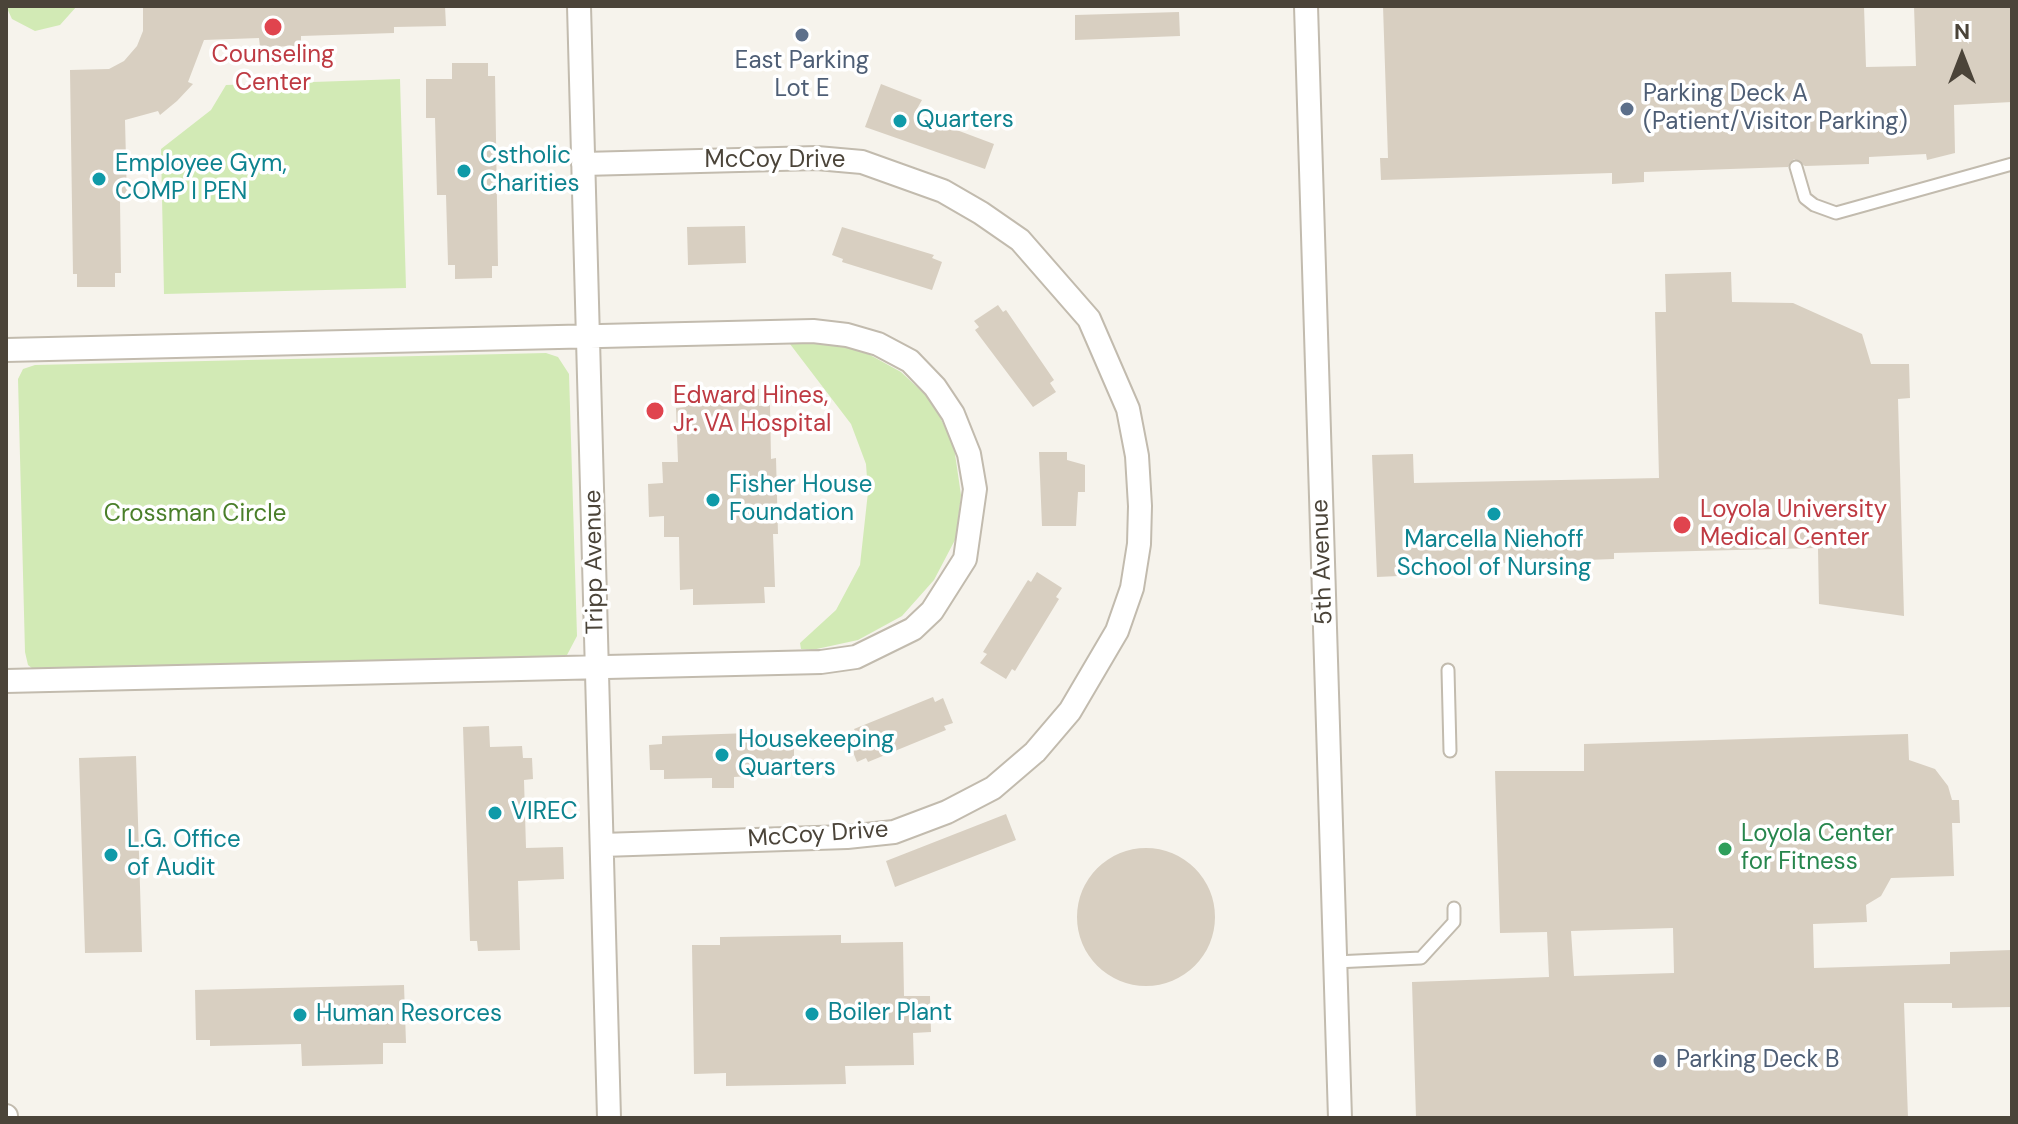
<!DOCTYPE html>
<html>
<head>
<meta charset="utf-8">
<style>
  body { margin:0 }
  #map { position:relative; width:2018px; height:1124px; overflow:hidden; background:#f6f3ec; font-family:"DM Sans",sans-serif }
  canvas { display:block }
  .frame { position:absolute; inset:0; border:8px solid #4b4439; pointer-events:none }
  .north { position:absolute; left:1922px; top:16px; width:80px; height:80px; -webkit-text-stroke:6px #fff; paint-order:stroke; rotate:0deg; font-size:22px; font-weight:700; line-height:32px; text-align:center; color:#4b4439 }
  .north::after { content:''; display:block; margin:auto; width:28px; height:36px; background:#4b4439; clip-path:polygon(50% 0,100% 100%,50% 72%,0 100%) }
</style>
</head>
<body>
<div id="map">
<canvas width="2018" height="1124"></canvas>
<div class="frame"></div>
<div class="north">N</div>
</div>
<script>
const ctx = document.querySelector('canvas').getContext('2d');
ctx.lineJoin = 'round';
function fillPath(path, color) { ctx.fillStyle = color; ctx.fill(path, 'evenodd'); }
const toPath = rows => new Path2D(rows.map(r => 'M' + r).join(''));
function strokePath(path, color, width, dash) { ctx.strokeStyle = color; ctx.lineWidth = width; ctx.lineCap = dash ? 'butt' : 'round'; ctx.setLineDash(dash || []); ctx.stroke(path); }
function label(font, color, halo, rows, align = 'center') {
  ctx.font = font + ' "DM Sans",sans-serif'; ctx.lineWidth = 7; ctx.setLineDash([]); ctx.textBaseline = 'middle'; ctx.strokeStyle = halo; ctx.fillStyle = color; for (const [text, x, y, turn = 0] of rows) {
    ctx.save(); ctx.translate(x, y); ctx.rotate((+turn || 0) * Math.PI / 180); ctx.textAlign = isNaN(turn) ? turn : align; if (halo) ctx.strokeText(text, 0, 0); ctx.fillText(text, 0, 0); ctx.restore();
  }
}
const green = toPath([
  [6,6,77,6,60,25,35,31,12,19],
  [400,79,406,288,164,294,161,149,211,110,226,85],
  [794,340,833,341,861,350,901,372,933,402,954,447,961,495,956,538,934,580,902,616,858,640,812,650,801,649,800,643,836,610,860,565,868,492,866,464,851,424,790,344],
  [546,353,558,357,569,374,577,636,567,655,562,658,33,669,28,665,25,652,18,379,23,369,35,365]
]);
const building = toPath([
  [143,6,445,6,446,26,394,27,394,33,301,36,301,46,260,47,259,38,204,40,188,82,193,84,177,101,160,115,158,111,125,120,127,200,120,200,121,273,115,273,115,287,77,287,77,274,73,274,70,70,109,69,124,61,137,46,143,31],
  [1383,6,1864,6,1866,67,1916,66,1914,6,2012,6,2012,102,1954,105,1955,153,1927,160,1926,154,1869,157,1869,164,1805,166,1794,159,1788,167,1644,172,1644,182,1612,184,1612,173,1381,180,1380,158,1388,158],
  [1179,12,1180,36,1075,40,1075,15],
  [452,63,488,63,488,76,495,76,498,266,492,266,492,278,455,279,455,265,448,265,446,195,437,195,435,118,426,118,426,79,452,79],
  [881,84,922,100,914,114,994,144,985,169,865,127],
  [745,226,746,263,688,265,687,227],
  [842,227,934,255,932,258,942,262,932,290,842,262,843,259,832,255],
  [1731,272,1732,302,1793,303,1862,334,1871,364,1909,364,1910,398,1898,399,1904,616,1819,604,1818,548,1614,553,1614,559,1416,566,1420,575,1377,577,1372,455,1413,454,1414,483,1659,478,1655,312,1666,312,1665,274],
  [998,305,1003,312,1006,310,1054,380,1050,383,1056,392,1033,407,975,330,979,327,974,321],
  [759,389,759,406,770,405,771,459,776,458,778,534,773,534,775,587,764,587,765,603,693,605,693,589,680,590,679,537,664,537,664,516,649,517,648,484,663,483,662,462,678,462,676,408,686,407,686,391],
  [1039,452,1067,452,1067,460,1085,465,1085,492,1078,492,1076,526,1042,526],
  [1037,572,1062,588,1056,597,1059,599,1015,671,1012,669,1006,679,980,663,987,654,983,652,1028,580,1031,582],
  [933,697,935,702,943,698,953,723,944,726,946,730,868,762,866,758,857,762,847,737,856,733,854,729],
  [489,726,490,747,522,746,523,758,532,758,533,779,524,780,526,848,563,847,564,879,518,881,520,950,478,951,477,941,470,941,463,727],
  [780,732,781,741,794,740,794,766,781,766,781,774,734,777,734,788,712,788,712,778,664,779,664,770,650,770,649,745,662,744,662,736],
  [1908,734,1909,760,1935,769,1948,786,1952,800,1959,800,1960,823,1952,823,1954,876,1891,878,1881,896,1866,905,1867,922,1813,924,1814,968,1950,964,1950,952,2012,950,2012,1007,1952,1008,1952,1003,1904,1003,1908,1118,1416,1118,1412,982,1549,977,1547,932,1500,933,1495,771,1584,771,1584,744],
  [1673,928,1674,973,1574,976,1571,931],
  [136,756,142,952,85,953,79,758],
  [1006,814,1016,840,895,887,886,861],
  '1077 917a69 69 0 1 1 138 0a69 69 0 1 1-138 0Z',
  [841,935,841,943,903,942,904,996,930,996,931,1032,913,1033,914,1065,845,1066,846,1084,726,1086,726,1073,694,1074,692,945,720,945,720,937],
  [404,985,406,1043,383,1043,383,1064,302,1066,301,1044,210,1046,210,1040,196,1040,195,990]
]);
const service = toPath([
  [1796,167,1805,198,1814,205,1836,213,2012,164],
  [1448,670,1450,751],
  [1335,962,1421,958,1454,922,1454,908]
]);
const minor = toPath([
  [579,6,609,1118],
  [1306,6,1340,1118],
  [583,164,817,158,862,162,943,191,981,213,1020,240,1089,319,1128,409,1137,456,1140,506,1139,544,1132,588,1117,631,1070,711,1035,752,993,788,947,812,894,832,847,837,602,845],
  [6,350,813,331,847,335,878,344,910,361,935,387,953,414,969,454,975,489,965,559,932,611,913,629,856,657,821,662,6,681],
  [6,1116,6,1118]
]);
const markers = [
  [273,27,10,"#e0444e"],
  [802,35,8,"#5c6f8a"],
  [1627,109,8,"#5c6f8a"],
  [900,121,8,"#0f9aa8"],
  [464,171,8,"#0f9aa8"],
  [99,179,8,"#0f9aa8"],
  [655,411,10,"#e0444e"],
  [713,500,8,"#0f9aa8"],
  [1494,514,8,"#0f9aa8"],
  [1682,525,10,"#e0444e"],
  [722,755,8,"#0f9aa8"],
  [495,813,8,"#0f9aa8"],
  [1725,849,8,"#2e9e5b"],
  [111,855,8,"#0f9aa8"],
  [812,1014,8,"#0f9aa8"],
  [300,1015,8,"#0f9aa8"],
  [1660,1061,8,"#5c6f8a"]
];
const healthNames = [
  ["Counseling",273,56,"center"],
  ["Center",273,84,"center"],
  ["Edward Hines,",673,397],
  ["Jr. VA Hospital",673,425],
  ["Loyola University",1700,511],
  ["Medical Center",1700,539]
];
const serviceNames = [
  ["East Parking",802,62,"center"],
  ["Lot E",802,90,"center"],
  ["Parking Deck A",1643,95],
  ["(Patient/Visitor Parking)",1643,123],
  ["Parking Deck B",1676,1061]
];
const cultureNames = [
  ["Quarters",916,121],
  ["Cstholic",480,157],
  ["Charities",480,185],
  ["Employee Gym,",115,165],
  ["COMP I PEN",115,193],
  ["Fisher House",729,486],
  ["Foundation",729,514],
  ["Marcella Niehoff",1494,541,"center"],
  ["School of Nursing",1494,569,"center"],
  ["Housekeeping",738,741],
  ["Quarters",738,769],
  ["VIREC",511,813],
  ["L.G. Office",127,841],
  ["of Audit",127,869],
  ["Boiler Plant",828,1014],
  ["Human Resorces",316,1015]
];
const streetNames = [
  ["McCoy Drive",775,161],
  ["Tripp Avenue",595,562,-91],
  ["5th Avenue",1323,562,-92],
  ["McCoy Drive",818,835,-4]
];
const parkNames = [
  ["Crossman Circle",195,515]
];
const leisureNames = [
  ["Loyola Center",1741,835],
  ["for Fitness",1741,863]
];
fillPath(green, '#d2eab5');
fillPath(building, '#d8cfc1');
strokePath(service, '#c2bbae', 15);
strokePath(minor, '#c2bbae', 26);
strokePath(service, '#fff', 11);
strokePath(minor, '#fff', 22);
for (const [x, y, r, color] of markers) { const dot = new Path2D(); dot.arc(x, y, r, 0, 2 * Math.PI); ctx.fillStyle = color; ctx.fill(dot); strokePath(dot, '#fff', 3); }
label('24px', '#be3a42', '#fff', healthNames, 'left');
label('24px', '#4e5e75', '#fff', serviceNames, 'left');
label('24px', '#0d838f', '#fff', cultureNames, 'left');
label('24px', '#4b4439', '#fff', streetNames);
label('24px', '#4a7f2a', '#fff', parkNames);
label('24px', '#27864d', '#fff', leisureNames, 'left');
</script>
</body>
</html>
